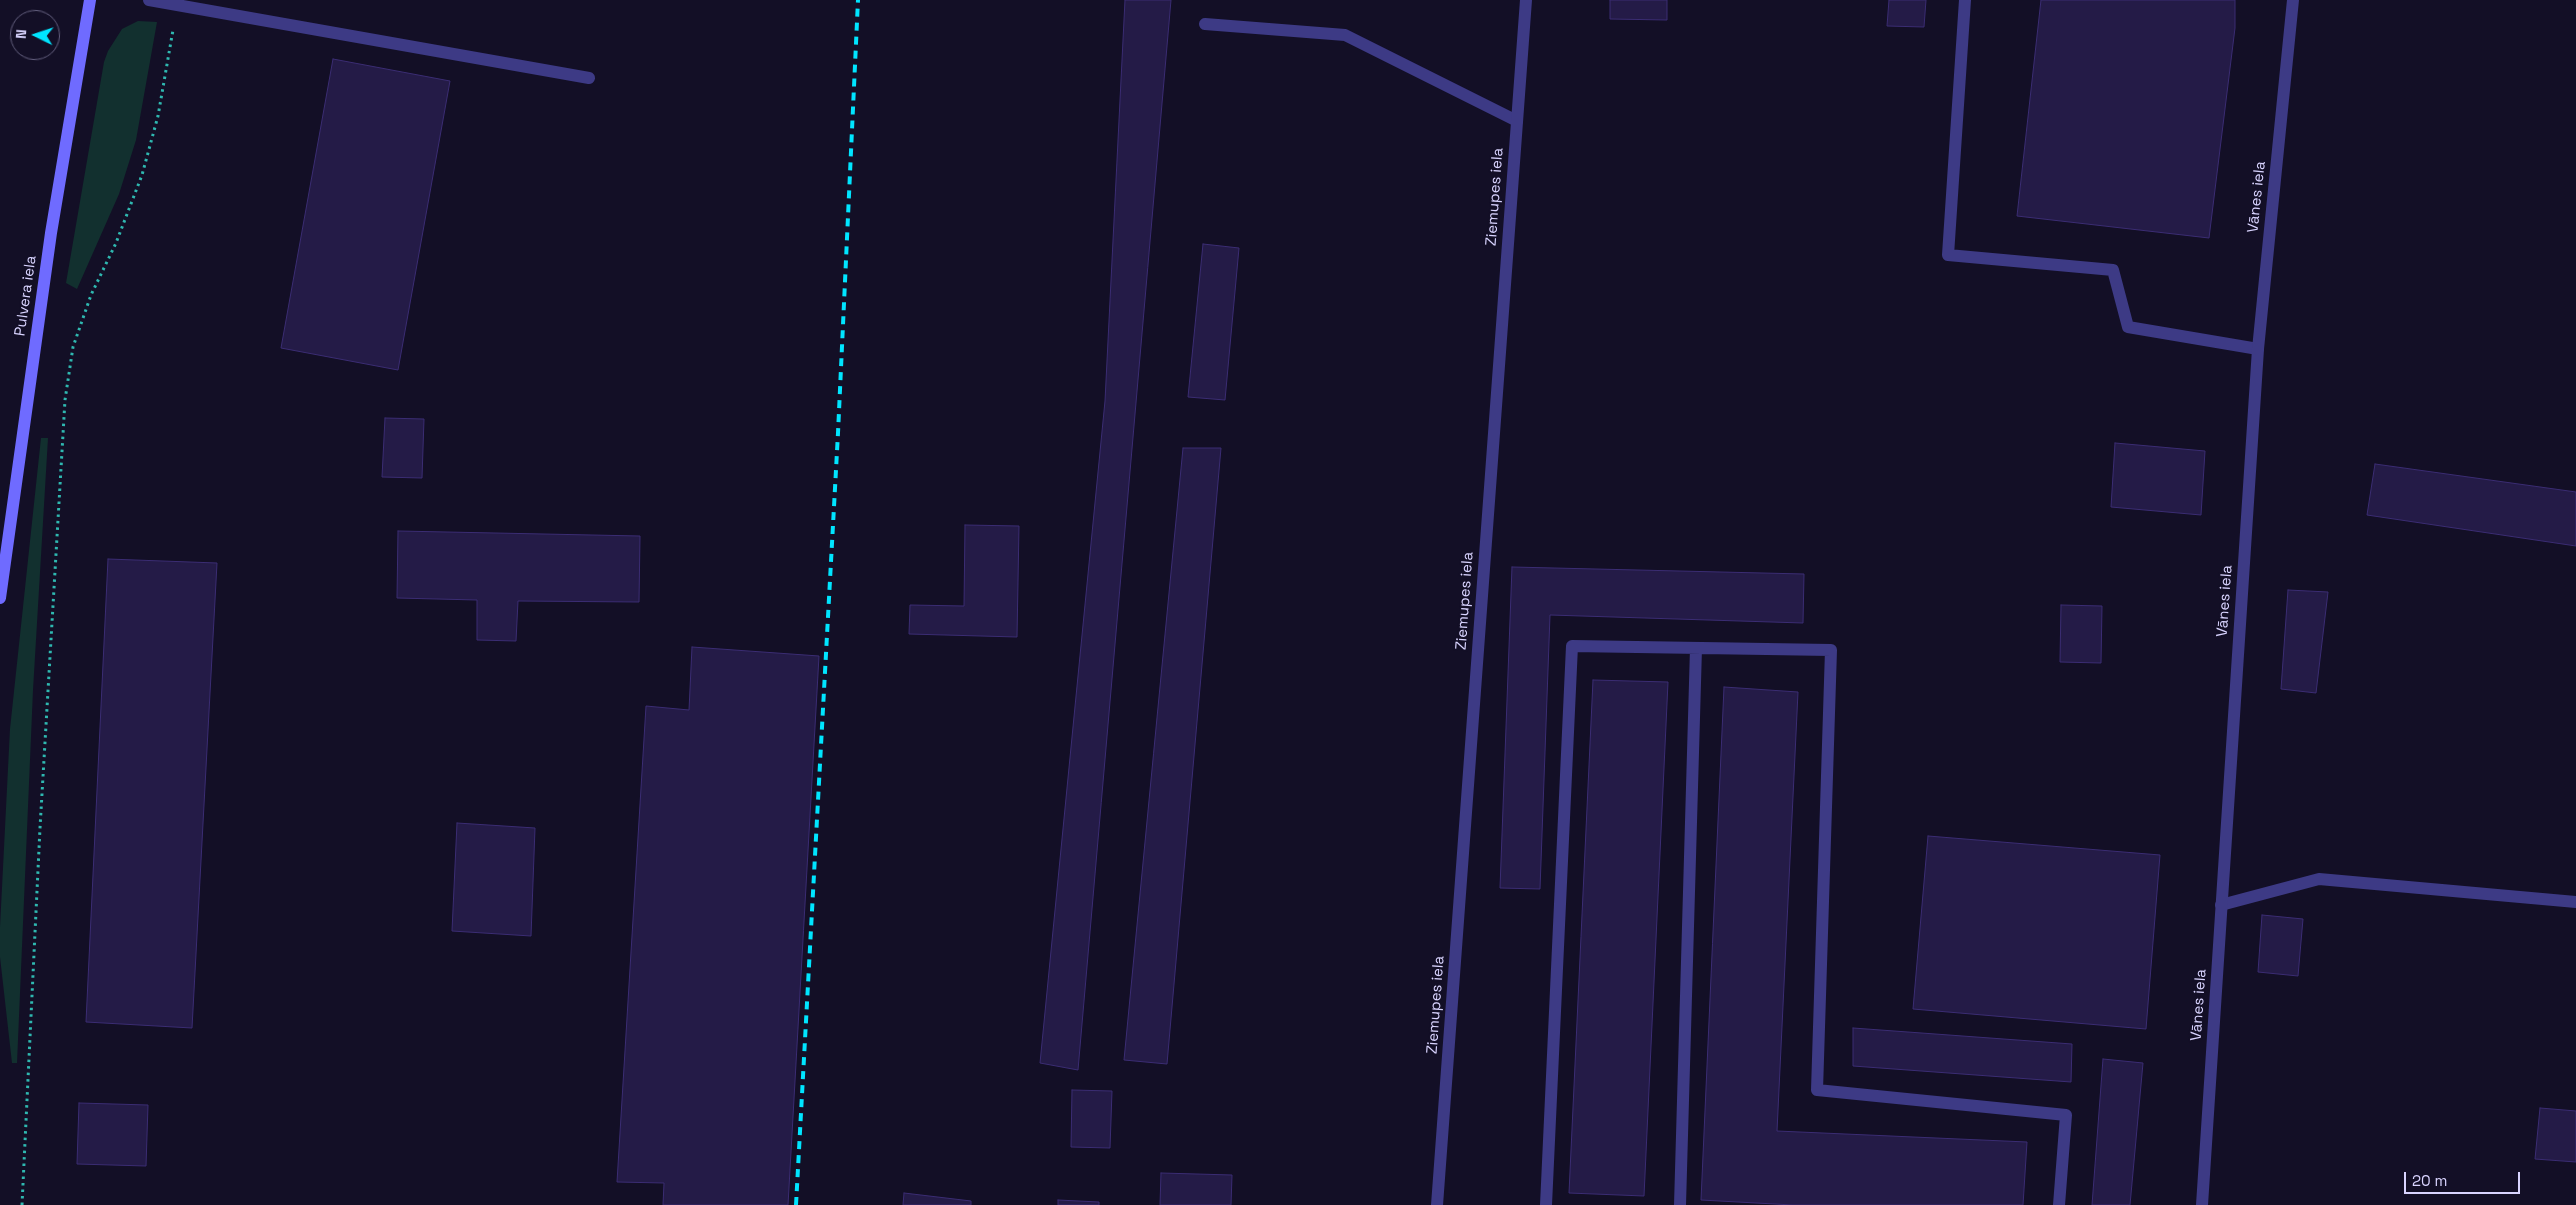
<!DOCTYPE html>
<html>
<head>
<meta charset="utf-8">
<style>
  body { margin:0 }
  #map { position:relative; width:2576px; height:1205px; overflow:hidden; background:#130f26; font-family:"Space Grotesk",sans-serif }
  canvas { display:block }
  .north { position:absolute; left:10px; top:10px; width:50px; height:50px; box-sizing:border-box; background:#130f26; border:1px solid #625e7d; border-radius:50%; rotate:274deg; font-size:14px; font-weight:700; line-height:20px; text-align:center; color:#d9d4ff }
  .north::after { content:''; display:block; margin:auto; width:18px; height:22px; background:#00e5ff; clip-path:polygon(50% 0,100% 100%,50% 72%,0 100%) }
  .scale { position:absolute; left:2404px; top:1172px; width:116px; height:22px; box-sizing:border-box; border:2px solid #d9d4ff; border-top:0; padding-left:6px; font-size:15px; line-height:18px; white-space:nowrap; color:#d9d4ff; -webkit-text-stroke:4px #130f26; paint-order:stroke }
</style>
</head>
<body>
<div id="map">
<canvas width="2576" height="1205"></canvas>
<div class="north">N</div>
<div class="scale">20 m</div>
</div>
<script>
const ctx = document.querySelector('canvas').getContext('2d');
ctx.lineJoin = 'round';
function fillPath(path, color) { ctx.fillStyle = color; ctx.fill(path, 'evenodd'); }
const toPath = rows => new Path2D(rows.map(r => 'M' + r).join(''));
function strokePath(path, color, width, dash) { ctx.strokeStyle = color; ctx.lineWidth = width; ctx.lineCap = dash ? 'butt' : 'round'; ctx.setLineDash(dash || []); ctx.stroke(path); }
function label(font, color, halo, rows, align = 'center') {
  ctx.font = font + ' "Space Grotesk",sans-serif'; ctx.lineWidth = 4; ctx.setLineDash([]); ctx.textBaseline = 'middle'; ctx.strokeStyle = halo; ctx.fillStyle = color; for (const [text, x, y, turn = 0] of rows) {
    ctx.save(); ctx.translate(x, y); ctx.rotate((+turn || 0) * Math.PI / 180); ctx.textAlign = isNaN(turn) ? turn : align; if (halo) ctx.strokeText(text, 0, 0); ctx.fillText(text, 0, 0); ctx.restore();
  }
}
const green = toPath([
  [138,21,157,22,136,140,119,194,77,289,66,283,104,62,108,51,122,29],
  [41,438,48,438,33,690,17,1063,12,1063,0,957,0,927,10,729]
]);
const building = toPath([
  [1125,0,1171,0,1078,1070,1040,1063,1105,401,1125,0],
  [1610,0,1667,0,1667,20,1610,19,1610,0],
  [1889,0,1926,0,1924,27,1887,26,1889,0],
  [2041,0,2235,0,2235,28,2209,238,2017,216,2041,0],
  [333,59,450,81,398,370,281,348,333,59],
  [1203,244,1239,248,1225,400,1188,397,1203,244],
  [385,418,424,419,422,478,382,477,385,418],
  [2115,443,2205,451,2201,515,2111,507,2115,443],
  [1183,448,1221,448,1167,1064,1124,1060,1183,448],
  [2375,464,2576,492,2576,546,2367,515,2375,464],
  [965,525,1019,526,1017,637,909,634,910,605,964,606,965,525],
  [398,531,640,536,639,602,518,601,516,641,477,640,477,600,397,598,398,531],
  [108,559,217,563,192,1028,86,1022,108,559],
  [1512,567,1804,574,1803,623,1550,615,1540,889,1500,888,1512,567],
  [2288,590,2328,592,2316,693,2281,689,2288,590],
  [2061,605,2102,606,2101,663,2060,662,2061,605],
  [692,647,819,656,788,1205,663,1205,664,1183,617,1182,646,706,689,710,692,647],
  [1593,680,1668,682,1644,1196,1569,1193,1593,680],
  [1724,687,1798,692,1777,1131,2027,1142,2023,1205,1793,1205,1701,1200,1724,687],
  [457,823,535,828,531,936,452,931,457,823],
  [1928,836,2160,855,2146,1029,1913,1009,1928,836],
  [2262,915,2303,919,2298,976,2258,972,2262,915],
  [1853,1028,2072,1044,2071,1082,1853,1066,1853,1028],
  [2103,1059,2143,1063,2130,1205,2092,1205,2103,1059],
  [1072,1090,1112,1091,1110,1148,1071,1147,1072,1090],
  [79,1103,148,1105,146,1166,77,1164,79,1103],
  [2540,1108,2576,1111,2576,1162,2535,1159,2540,1108],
  [1161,1173,1232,1175,1231,1205,1160,1205,1161,1173],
  [904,1193,971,1201,971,1205,903,1205,904,1193],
  [1058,1200,1099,1202,1099,1205,1058,1205,1058,1200]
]);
const path = toPath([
  [22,1205,40,828,65,400,73,347,91,295,116,243,142,175,158,116,173,30]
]);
const lane = toPath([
  [149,0,589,78],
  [1965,0,1948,255,2113,270,2128,327,2258,349],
  [1205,24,1345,35,1517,121],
  [2221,905,2319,879,2576,902],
  [1546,1205,1572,646,1831,650,1817,1090,2066,1115,2059,1205],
  [1680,1205,1696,648]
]);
const street = toPath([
  [1437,1205,1526,0],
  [2202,1205,2258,349,2293,0]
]);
const secondary = toPath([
  [0,598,51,233,90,0]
]);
const rail = toPath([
  [796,1205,838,433,858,0]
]);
const streetNames = [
  ["Ziemupes iela",1495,197,-86],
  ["Vānes iela",2257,197,-84],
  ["Pulvera iela",26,296,-82],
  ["Ziemupes iela",1465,601,-86],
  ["Vānes iela",2225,601,-86],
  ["Ziemupes iela",1436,1005,-86],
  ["Vānes iela",2199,1005,-86]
];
fillPath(green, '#12302f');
fillPath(building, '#241b47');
strokePath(building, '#3b2d73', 1);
strokePath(path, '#2fb8b0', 3, [2.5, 4]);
strokePath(lane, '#3d3a85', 12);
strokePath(street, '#3d3a85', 12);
strokePath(secondary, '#6f6bff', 12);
strokePath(rail, '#00e5ff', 4, [8, 6]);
label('15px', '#d9d4ff', '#130f26', streetNames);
</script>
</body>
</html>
